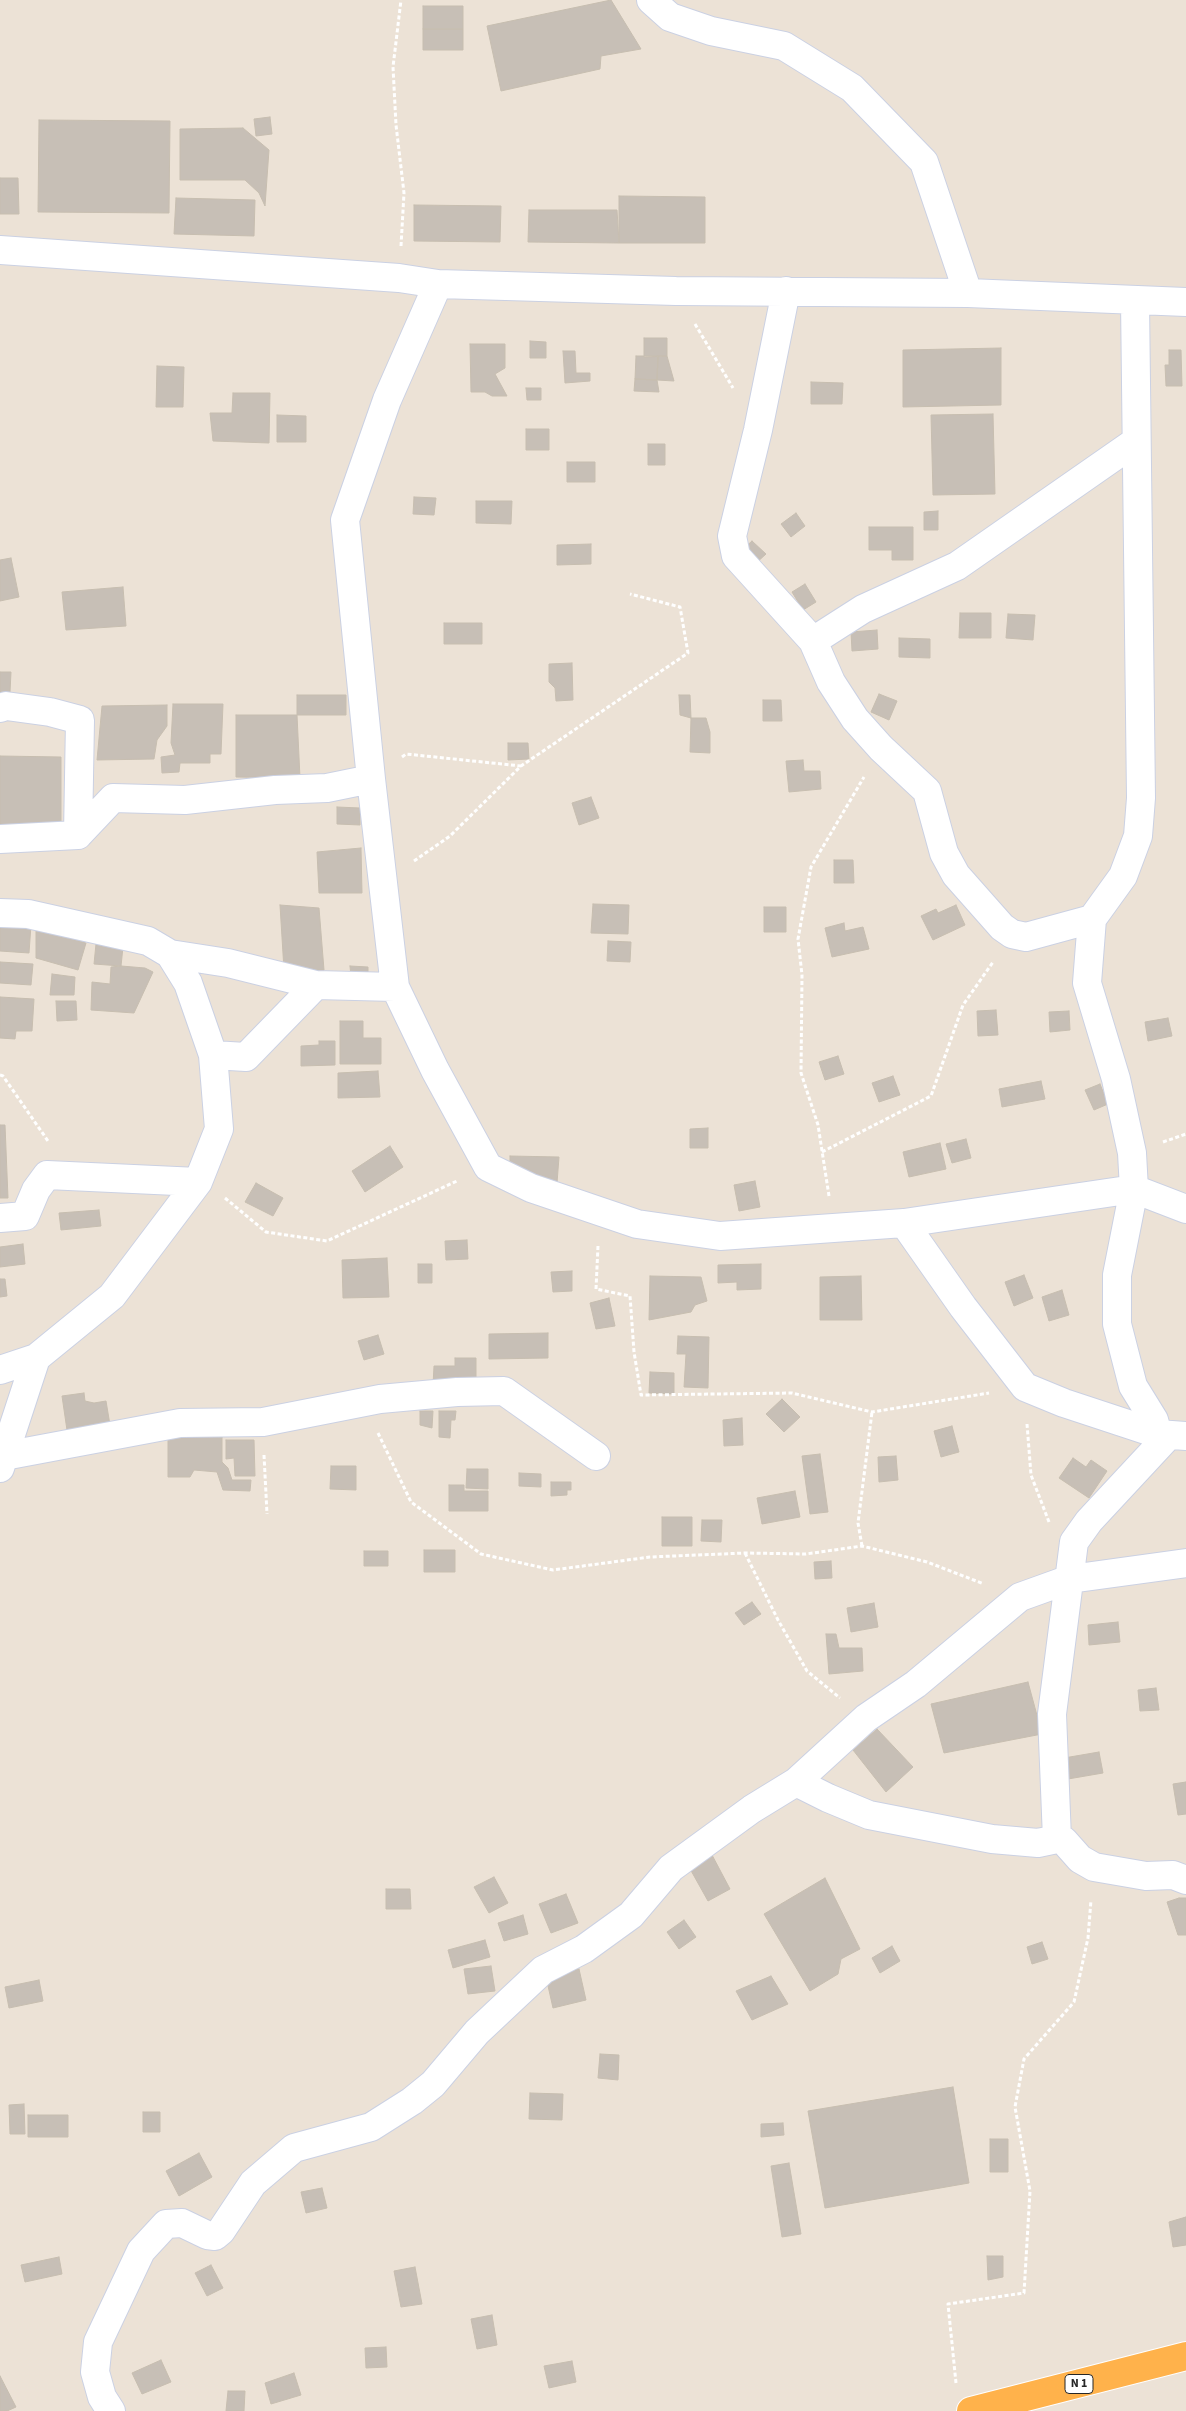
<!DOCTYPE html>
<html>
<head>
<meta charset="utf-8">
<style>
  body { margin:0 }
  canvas { display:block; background:#ece2d6 }
</style>
</head>
<body>
<canvas width="1186" height="2411"></canvas>
<script>
const ctx = document.querySelector('canvas').getContext('2d');
ctx.lineJoin = 'round';
function fillPath(path, color) { ctx.fillStyle = color; ctx.fill(path, 'evenodd'); }
const toPath = rows => new Path2D(rows.map(r => 'M' + r).join(''));
function strokePath(path, color, width, dash) { ctx.strokeStyle = color; ctx.lineWidth = width; ctx.lineCap = dash ? 'butt' : 'round'; ctx.setLineDash(dash || []); ctx.stroke(path); }
function label(font, color, halo, rows, align = 'center') {
  ctx.font = font + ' "Source Sans 3",sans-serif'; ctx.lineWidth = 4.5; ctx.setLineDash([]); ctx.textBaseline = 'middle'; ctx.strokeStyle = halo; ctx.fillStyle = color; for (const [text, x, y, turn = 0] of rows) {
    ctx.save(); ctx.translate(x, y); ctx.rotate((+turn || 0) * Math.PI / 180); ctx.textAlign = isNaN(turn) ? turn : align; if (halo) ctx.strokeText(text, 0, 0); ctx.fillText(text, 0, 0); ctx.restore();
  }
}
const building = toPath([
  [611,0,641,49,601,56,600,69,501,91,487,26,611,0],
  [423,6,463,6,463,29,423,29,423,6],
  [423,29,463,29,463,50,423,50,423,29],
  [270,117,272,134,256,136,254,119,270,117],
  [39,120,170,121,169,213,38,212,39,120],
  [243,128,269,150,265,206,259,193,245,180,180,180,180,129,243,128],
  [0,178,18,178,19,214,0,214,0,178],
  [619,196,705,197,705,243,619,243,619,196],
  [176,198,255,200,254,236,174,234,176,198],
  [414,205,501,206,500,242,414,241,414,205],
  [529,210,617,210,619,243,528,242,529,210],
  [644,338,667,338,667,356,644,357,644,338],
  [530,341,546,342,546,358,530,358,530,341],
  [470,344,505,344,505,368,495,374,507,396,492,396,485,392,471,392,470,344],
  [1001,348,1001,405,903,407,903,350,1001,348],
  [1169,350,1181,350,1182,386,1166,386,1165,365,1169,365,1169,350],
  [563,351,575,351,576,373,590,373,590,381,565,383,563,351],
  [636,356,658,356,657,380,635,379,636,356],
  [658,356,667,356,674,381,657,380,658,356],
  [157,366,184,367,183,407,156,407,157,366],
  [635,379,657,380,659,392,634,391,635,379],
  [811,382,843,383,842,404,811,404,811,382],
  [526,388,541,388,541,400,527,400,526,388],
  [233,393,270,393,269,443,213,441,210,413,232,413,233,393],
  [993,414,995,494,933,495,931,415,993,414],
  [277,415,306,416,306,442,277,442,277,415],
  [526,429,549,429,549,450,526,450,526,429],
  [648,444,665,444,665,465,648,465,648,444],
  [567,462,595,462,595,482,567,482,567,462],
  [414,497,436,498,434,515,413,514,414,497],
  [476,501,512,501,511,524,476,523,476,501],
  [938,511,938,530,924,530,924,512,938,511],
  [796,513,805,526,791,537,781,524,796,513],
  [869,527,913,527,913,560,892,560,892,550,869,550,869,527],
  [752,541,766,554,755,564,741,551,752,541],
  [591,544,591,564,557,565,557,545,591,544],
  [11,558,19,597,0,601,0,560,11,558],
  [805,584,816,602,803,610,792,592,805,584],
  [123,587,126,626,66,630,62,592,123,587],
  [960,613,991,613,991,638,959,638,960,613],
  [1008,614,1035,615,1033,640,1006,638,1008,614],
  [444,623,482,623,482,644,444,644,444,623],
  [877,630,878,649,852,651,851,632,877,630],
  [899,638,930,639,930,658,899,657,899,638],
  [572,663,573,700,556,701,555,688,549,682,549,664,572,663],
  [0,672,11,672,10,692,0,692,0,672],
  [879,694,897,701,889,720,871,712,879,694],
  [297,695,346,695,346,715,297,715,297,695],
  [679,695,690,695,691,718,680,715,679,695],
  [763,700,781,700,782,721,763,721,763,700],
  [173,704,223,704,221,754,210,754,210,763,180,763,179,772,162,773,161,757,175,755,171,743,173,704],
  [167,705,167,726,157,740,154,759,97,760,102,706,167,705],
  [236,715,297,715,300,778,236,777,236,715],
  [691,718,706,718,710,732,710,753,690,752,691,718],
  [508,743,528,743,529,759,508,760,508,743],
  [0,756,61,757,61,825,0,824,0,756],
  [803,760,804,771,820,771,821,789,789,792,786,761,803,760],
  [591,797,599,818,579,825,572,803,591,797],
  [337,807,360,808,360,825,337,824,337,807],
  [361,848,362,893,319,893,317,852,361,848],
  [834,860,853,860,854,883,834,883,834,860],
  [593,904,629,905,628,934,591,933,593,904],
  [280,905,319,908,324,970,284,970,280,905],
  [956,905,965,925,933,940,921,916,936,909,938,913,956,905],
  [764,907,786,907,786,932,764,932,764,907],
  [844,923,845,931,863,927,869,949,832,957,825,928,844,923],
  [0,924,31,925,29,953,0,951,0,924],
  [36,928,86,943,78,970,36,958,36,928],
  [608,941,631,942,630,962,607,961,608,941],
  [96,944,123,947,121,966,94,964,96,944],
  [0,962,33,964,31,985,0,983,0,962],
  [121,966,145,968,153,972,134,1013,91,1010,92,982,110,984,111,967,121,966],
  [350,966,368,967,368,977,351,977,350,966],
  [52,974,75,977,74,995,50,995,52,974],
  [0,997,34,999,32,1031,16,1031,15,1039,0,1038,0,997],
  [56,1001,76,1001,77,1020,57,1021,56,1001],
  [996,1010,998,1035,978,1036,977,1011,996,1010],
  [1069,1011,1070,1030,1050,1032,1049,1012,1069,1011],
  [1168,1018,1172,1036,1148,1041,1145,1022,1168,1018],
  [340,1021,363,1021,363,1038,381,1038,381,1064,340,1064,340,1021],
  [319,1041,335,1041,335,1065,301,1066,301,1046,319,1045,319,1041],
  [838,1056,844,1074,825,1080,819,1062,838,1056],
  [378,1071,380,1097,338,1098,338,1073,378,1071],
  [893,1076,900,1095,879,1102,872,1083,893,1076],
  [1041,1081,1045,1099,1002,1107,999,1089,1041,1081],
  [1100,1084,1108,1104,1094,1110,1085,1090,1100,1084],
  [0,1125,5,1125,8,1198,0,1198,0,1125],
  [708,1128,708,1148,690,1148,690,1129,708,1128],
  [966,1139,971,1158,952,1163,946,1144,966,1139],
  [940,1143,946,1169,909,1177,903,1152,940,1143],
  [390,1146,403,1167,365,1192,352,1171,390,1146],
  [510,1156,559,1157,557,1183,532,1183,532,1172,510,1171,510,1156],
  [755,1181,760,1207,739,1211,734,1185,755,1181],
  [256,1183,283,1198,273,1216,245,1202,256,1183],
  [99,1210,101,1226,61,1230,59,1213,99,1210],
  [467,1240,468,1259,446,1260,445,1241,467,1240],
  [23,1244,25,1264,0,1267,0,1247,23,1244],
  [387,1258,389,1297,343,1298,342,1260,387,1258],
  [418,1264,432,1264,432,1283,418,1283,418,1264],
  [761,1264,761,1289,737,1290,737,1282,718,1283,718,1265,761,1264],
  [572,1271,572,1291,553,1292,551,1272,572,1271],
  [1024,1275,1033,1298,1014,1306,1005,1282,1024,1275],
  [650,1276,701,1277,707,1301,695,1305,691,1312,649,1320,650,1276],
  [861,1276,862,1320,820,1320,820,1277,861,1276],
  [0,1279,5,1279,7,1296,0,1297,0,1279],
  [1062,1290,1069,1315,1049,1321,1042,1297,1062,1290],
  [609,1298,615,1326,596,1329,590,1303,609,1298],
  [548,1333,548,1358,489,1359,489,1334,548,1333],
  [378,1335,384,1354,364,1360,358,1341,378,1335],
  [678,1336,709,1337,708,1388,684,1387,686,1354,677,1354,678,1336],
  [455,1358,476,1358,476,1385,433,1385,434,1366,455,1366,455,1358],
  [650,1372,674,1373,674,1394,649,1393,650,1372],
  [84,1393,85,1401,94,1403,106,1401,111,1431,68,1437,62,1396,84,1393],
  [782,1399,800,1417,784,1432,766,1414,782,1399],
  [420,1411,433,1411,432,1428,420,1425,420,1411],
  [439,1411,456,1411,455,1420,451,1420,450,1438,439,1437,439,1411],
  [742,1418,743,1445,724,1446,723,1420,742,1418],
  [952,1426,959,1452,941,1457,934,1431,952,1426],
  [222,1437,222,1462,228,1468,232,1480,251,1480,250,1491,223,1490,217,1472,194,1470,190,1477,168,1477,168,1438,222,1437],
  [226,1440,254,1440,255,1476,235,1476,234,1458,226,1459,226,1440],
  [820,1454,828,1512,810,1514,802,1456,820,1454],
  [896,1456,898,1480,879,1482,878,1457,896,1456],
  [1073,1458,1086,1467,1091,1460,1107,1471,1089,1498,1059,1478,1073,1458],
  [331,1466,356,1466,356,1490,330,1489,331,1466],
  [467,1469,488,1469,488,1489,466,1488,467,1469],
  [519,1473,541,1474,541,1487,519,1486,519,1473],
  [551,1482,571,1482,571,1490,567,1490,567,1495,551,1496,551,1482],
  [449,1485,464,1485,464,1491,488,1491,488,1511,449,1511,449,1485],
  [795,1491,800,1517,762,1524,757,1498,795,1491],
  [662,1517,692,1517,692,1546,662,1546,662,1517],
  [702,1520,722,1520,721,1542,701,1541,702,1520],
  [424,1550,455,1550,455,1572,424,1572,424,1550],
  [364,1551,388,1551,388,1566,364,1566,364,1551],
  [831,1561,832,1578,815,1579,814,1562,831,1561],
  [752,1602,761,1614,744,1625,735,1613,752,1602],
  [874,1603,878,1627,851,1632,847,1608,874,1603],
  [1118,1622,1120,1642,1089,1645,1088,1625,1118,1622],
  [826,1634,836,1634,839,1648,862,1648,863,1671,829,1674,826,1634],
  [1028,1682,1042,1734,944,1753,931,1704,1028,1682],
  [1156,1688,1159,1710,1140,1711,1138,1690,1156,1688],
  [877,1729,913,1767,886,1792,853,1750,877,1729],
  [1099,1752,1103,1773,1068,1779,1064,1758,1099,1752],
  [1186,1782,1186,1814,1178,1815,1173,1784,1186,1782],
  [712,1855,730,1889,708,1901,689,1867,712,1855],
  [494,1877,508,1903,489,1913,474,1887,494,1877],
  [825,1878,860,1949,841,1959,838,1974,810,1991,764,1914,825,1878],
  [386,1889,410,1889,411,1909,386,1909,386,1889],
  [566,1894,578,1923,551,1933,539,1904,566,1894],
  [1179,1898,1186,1898,1186,1935,1178,1935,1167,1902,1179,1898],
  [523,1915,528,1934,504,1941,498,1923,523,1915],
  [684,1920,696,1937,679,1949,667,1932,684,1920],
  [485,1940,490,1957,453,1968,448,1950,485,1940],
  [1042,1942,1048,1959,1032,1964,1027,1947,1042,1942],
  [892,1946,900,1961,880,1973,872,1958,892,1946],
  [491,1966,495,1991,468,1994,464,1969,491,1966],
  [579,1969,586,2000,553,2008,546,1977,579,1969],
  [771,1976,788,2004,752,2020,736,1991,771,1976],
  [39,1980,43,2001,9,2008,5,1987,39,1980],
  [600,2054,619,2055,618,2080,598,2078,600,2054],
  [953,2087,969,2183,825,2208,808,2111,953,2087],
  [530,2093,563,2094,562,2120,529,2119,530,2093],
  [24,2104,25,2134,10,2134,9,2105,24,2104],
  [143,2112,160,2112,160,2132,143,2132,143,2112],
  [28,2115,68,2115,68,2137,28,2137,28,2115],
  [783,2123,784,2135,761,2137,761,2124,783,2123],
  [990,2139,1008,2139,1008,2172,990,2172,990,2139],
  [199,2153,212,2177,179,2196,166,2171,199,2153],
  [789,2163,801,2234,782,2237,771,2166,789,2163],
  [322,2188,327,2208,306,2213,301,2192,322,2188],
  [1186,2217,1186,2245,1173,2247,1169,2222,1186,2217],
  [987,2256,1003,2256,1003,2277,988,2280,987,2256],
  [59,2257,62,2274,25,2282,21,2265,59,2257],
  [211,2265,223,2288,207,2296,195,2273,211,2265],
  [415,2267,422,2304,401,2307,394,2271,415,2267],
  [492,2315,497,2345,477,2349,471,2319,492,2315],
  [386,2347,387,2367,366,2368,365,2348,386,2347],
  [161,2360,171,2382,142,2394,132,2373,161,2360],
  [572,2361,576,2382,549,2388,544,2366,572,2361],
  [294,2373,301,2395,271,2404,265,2383,294,2373],
  [0,2376,16,2407,7,2411,0,2411,0,2376],
  [228,2391,245,2391,244,2411,226,2411,228,2391]
]);
const path = toPath([
  [401,246,404,193,396,125,393,67,401,0],
  [695,324,733,388],
  [402,757,406,754,521,766],
  [414,861,450,836,521,766,688,653,680,607,630,594],
  [0,1075,3,1076,48,1141],
  [1163,1142,1186,1134],
  [822,1152,931,1096,963,1005,993,962],
  [829,1196,818,1125,801,1073,802,975,798,939,811,867,864,777],
  [225,1198,266,1232,327,1241,457,1181],
  [598,1246,596,1289,630,1296,634,1352,641,1395,792,1393,872,1412,989,1393],
  [1027,1424,1031,1475,1049,1522],
  [378,1433,411,1502,481,1554,553,1570,650,1557,745,1553,806,1554,862,1546,927,1562,984,1584],
  [264,1455,267,1514],
  [862,1546,858,1523,872,1412],
  [745,1553,778,1620,807,1671,840,1698],
  [956,2383,948,2304,1024,2293,1030,2191,1015,2107,1024,2059,1074,2002,1088,1938,1091,1900]
]);
const minor = toPath([
  [651,0,670,17,711,31,784,46,852,88,924,162,968,293],
  [0,250,399,278,438,284,676,291,968,293,1186,302],
  [438,284,387,400,345,520,371,779,395,987,435,1070,488,1167,531,1188,637,1224,720,1236,904,1223,1134,1189,1186,1209],
  [786,291,758,430,732,536,736,556,813,641,831,682,855,719,881,748,927,791,944,853,956,875,1002,927,1012,934,1026,937,1092,919],
  [1135,300,1141,798,1138,836,1123,876,1092,919,1087,983,1116,1079,1132,1153,1134,1189,1117,1275,1117,1324,1133,1386,1154,1420,1158,1434,1186,1436],
  [813,641,863,609,957,566,1135,442],
  [0,708,6,706,50,712,80,720,78,835,113,798,185,800,275,790,327,788,371,779],
  [0,839,78,835],
  [0,913,28,914,148,941,170,954,188,983,213,1055],
  [170,954,228,963,316,985],
  [0,1218,25,1216,36,1190,47,1175,198,1182],
  [904,1223,963,1307,1025,1387,1064,1403,1158,1434],
  [0,1370,36,1358,112,1296,198,1182,219,1129,213,1055,246,1057,316,985,395,987],
  [1169,1435,1089,1521,1074,1542,1052,1714,1057,1839,1064,1841,1080,1859,1094,1867,1146,1876,1173,1875,1186,1880],
  [4,1456,180,1423,263,1422,380,1399,457,1392,504,1391,596,1456],
  [0,1468,36,1358],
  [796,1782,828,1798,869,1815,992,1839,1038,1843,1057,1839],
  [111,2411,102,2397,95,2372,98,2342,141,2251,166,2224,182,2223,207,2235,215,2236,221,2231,253,2183,294,2148,371,2127,412,2101,433,2084,477,2032,543,1970,584,1949,631,1915,671,1868,752,1809,796,1782,866,1718,916,1684,1020,1597,1070,1579,1186,1563]
]);
const trunk = toPath([
  [971,2411,1186,2356]
]);
const shields = [
  [1079,2384,28]
];
const shieldNames = [
  ["N 1",1079,2384]
];
fillPath(building, '#c7bfb6');
strokePath(building, '#c7beb0', 1);
strokePath(minor, '#cbd1e3', 30);
strokePath(trunk, '#fff', 30);
strokePath(path, '#fff', 3, [4, 2.5]);
strokePath(minor, '#fff', 28);
strokePath(trunk, '#ffb24b', 28);
for (const [x, y, w] of shields) { const box = new Path2D(); box.roundRect(x - w / 2, y - 9.5, w, 19, 4); ctx.fillStyle = '#fff'; ctx.fill(box); strokePath(box, '#272727', 1); }
label('bold 12px', '#272727', null, shieldNames);
</script>
</body>
</html>
